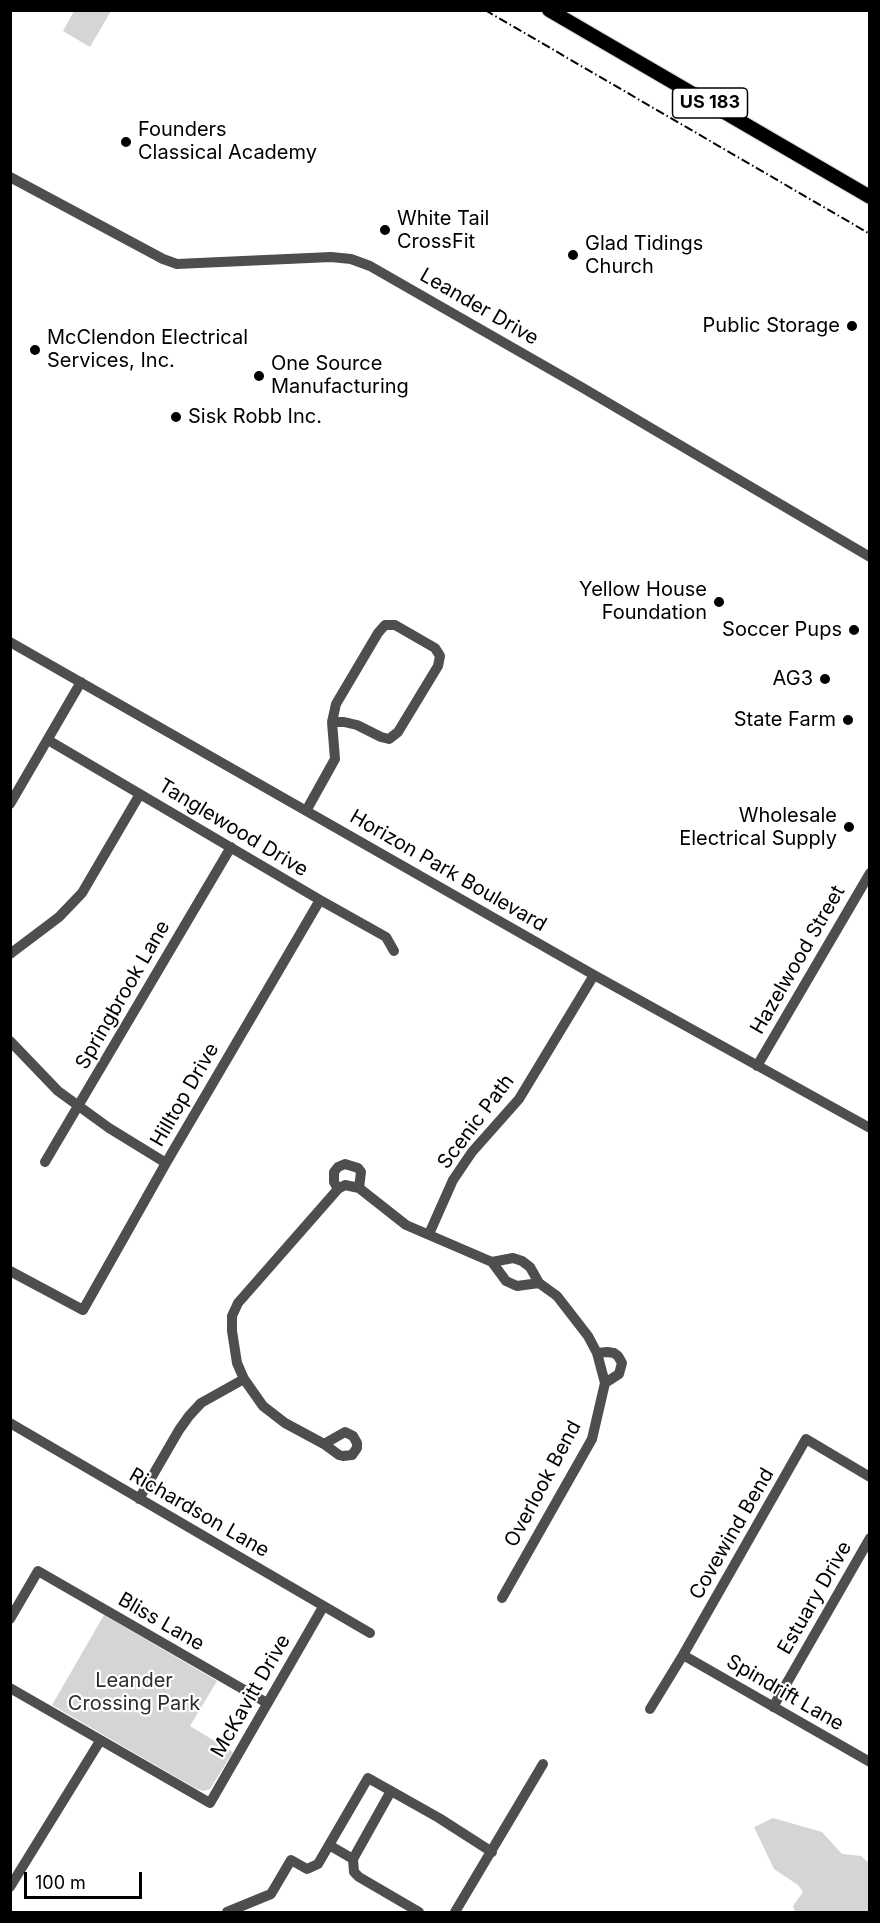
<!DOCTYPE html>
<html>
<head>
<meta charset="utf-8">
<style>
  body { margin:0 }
  #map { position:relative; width:880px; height:1923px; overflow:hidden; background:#fff; font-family:Inter,sans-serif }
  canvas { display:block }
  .frame { position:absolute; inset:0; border:12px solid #000; pointer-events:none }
  .scale { position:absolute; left:24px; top:1872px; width:118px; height:27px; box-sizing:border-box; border:3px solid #000; border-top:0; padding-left:8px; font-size:18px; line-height:21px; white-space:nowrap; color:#000; -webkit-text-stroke:4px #fff; paint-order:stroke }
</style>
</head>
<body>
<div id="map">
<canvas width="880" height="1923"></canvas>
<div class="frame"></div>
<div class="scale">100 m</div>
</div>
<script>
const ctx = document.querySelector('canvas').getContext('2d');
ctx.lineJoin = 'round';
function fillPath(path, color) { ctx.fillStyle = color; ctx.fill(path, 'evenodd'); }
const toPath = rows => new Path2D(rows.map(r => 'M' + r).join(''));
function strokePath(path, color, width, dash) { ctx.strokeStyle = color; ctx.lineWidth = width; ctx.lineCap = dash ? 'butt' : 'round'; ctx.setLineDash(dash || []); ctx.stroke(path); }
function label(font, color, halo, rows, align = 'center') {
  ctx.font = font + ' Inter,sans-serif'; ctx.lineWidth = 4.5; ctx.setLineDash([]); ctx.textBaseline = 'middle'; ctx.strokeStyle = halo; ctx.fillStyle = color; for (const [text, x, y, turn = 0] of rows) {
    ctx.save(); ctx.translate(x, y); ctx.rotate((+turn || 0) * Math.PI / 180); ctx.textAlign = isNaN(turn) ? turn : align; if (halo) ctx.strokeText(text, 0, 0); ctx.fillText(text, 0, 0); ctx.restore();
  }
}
const green = toPath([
  [74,11,111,11,90,47,63,31],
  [104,1615,217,1681,190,1726,233,1752,210,1789,203,1791,195,1788,52,1705],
  [773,1818,822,1832,842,1854,861,1856,869,1863,869,1912,866,1911,864,1912,795,1912,793,1906,803,1892,798,1885,774,1869,754,1827]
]);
const minor = toPath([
  [10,177,163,259,177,264,331,257,351,259,370,266,583,388,870,557],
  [10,642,594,975,870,1128],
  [48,740,320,900,386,937,394,951],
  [10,804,81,682],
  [306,811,335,759,332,722,344,722,357,725,381,737,389,739,398,732,438,666,440,656,435,648,395,625,385,625,378,633,336,704,332,722],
  [10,954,59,917,82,893,140,794],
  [10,1041,58,1091,109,1128,166,1163],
  [757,1066,870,873],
  [45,1162,231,847],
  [338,1189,334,1182,334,1172,338,1167,345,1164,358,1168,361,1172,359,1188],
  [429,1234,453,1180,472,1152,519,1099,594,975],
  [492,1262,513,1258,522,1261,530,1267,539,1283,557,1296,588,1336,597,1353,605,1383,592,1439,502,1598],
  [10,1271,83,1310,166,1163,320,900],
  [597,1353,607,1352,614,1353,618,1356,622,1363,619,1374,605,1383],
  [10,1423,370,1633],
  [324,1444,345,1432,353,1436,357,1443,357,1448,352,1455,343,1456,339,1455,324,1444,285,1423,263,1406,244,1379,237,1363,232,1331,232,1316,238,1303,338,1189,345,1185,359,1188,406,1225,492,1262,506,1281,517,1286,539,1283],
  [139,1499,179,1430,189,1416,201,1403,244,1379],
  [10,1619,38,1571,267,1703],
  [683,1655,870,1762],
  [10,1688,210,1803,323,1607],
  [773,1707,870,1538],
  [650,1709,683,1655,806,1439,870,1477],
  [329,1845,353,1859,391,1791],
  [353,1859,354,1872,359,1877,419,1912],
  [10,1887,100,1741],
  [227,1912,271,1894,291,1860,307,1869,318,1864,368,1778,439,1818,492,1852],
  [455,1912,543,1764]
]);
const major = toPath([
  [549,10,870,197]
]);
const rail = toPath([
  [485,10,870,234]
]);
const markers = [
  [126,142,6,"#000"],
  [385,230,6,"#000"],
  [573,255,6,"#000"],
  [852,326,6,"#000"],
  [35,350,6,"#000"],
  [259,376,6,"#000"],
  [176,417,6,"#000"],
  [719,602,6,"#000"],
  [854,630,6,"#000"],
  [825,679,6,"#000"],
  [848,720,6,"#000"],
  [849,827,6,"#000"]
];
const shields = [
  [710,103,75]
];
const shieldNames = [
  ["US 183",710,103]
];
const poiNames = [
  ["Founders",138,130],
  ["Classical Academy",138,153],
  ["White Tail",397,219],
  ["CrossFit",397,242],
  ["Glad Tidings",585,244],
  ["Church",585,267],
  ["Public Storage",840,326,"right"],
  ["McClendon Electrical",47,338],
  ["Services, Inc.",47,361],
  ["One Source",271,364],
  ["Manufacturing",271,387],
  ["Sisk Robb Inc.",188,417],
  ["Yellow House",707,590,"right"],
  ["Foundation",707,613,"right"],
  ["Soccer Pups",842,630,"right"],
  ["AG3",813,679,"right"],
  ["State Farm",836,720,"right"],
  ["Wholesale",837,816,"right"],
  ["Electrical Supply",837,839,"right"]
];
const streetNames = [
  ["Leander Drive",479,307,30],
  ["Tanglewood Drive",233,828,31],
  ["Horizon Park Boulevard",448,871,30],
  ["Hazelwood Street",798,960,-60],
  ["Springbrook Lane",123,995,-60],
  ["Hilltop Drive",185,1095,-60],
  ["Scenic Path",476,1122,-53],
  ["Overlook Bend",543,1484,-62],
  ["Richardson Lane",199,1513,30],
  ["Covewind Bend",732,1534,-60],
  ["Estuary Drive",815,1598,-60],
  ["Bliss Lane",161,1622,30],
  ["Spindrift Lane",785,1693,30],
  ["McKavitt Drive",251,1696,-60]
];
const parkNames = [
  ["Leander",134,1681],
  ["Crossing Park",134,1704]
];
fillPath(green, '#d5d5d5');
strokePath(major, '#dbdbdb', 16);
strokePath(minor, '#4e4e4e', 10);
strokePath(major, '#000', 14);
strokePath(rail, '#000', 2, [9, 3, 1.5, 3]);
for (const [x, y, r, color] of markers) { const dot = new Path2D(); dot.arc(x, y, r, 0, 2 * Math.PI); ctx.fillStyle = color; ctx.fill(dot); strokePath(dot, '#fff', 2); }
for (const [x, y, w] of shields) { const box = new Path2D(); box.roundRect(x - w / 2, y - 15, w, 30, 4.5); ctx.fillStyle = '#fff'; ctx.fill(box); strokePath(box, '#000', 1.5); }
label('bold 18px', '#000', null, shieldNames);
label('20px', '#000', '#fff', poiNames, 'left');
label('20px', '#000', '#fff', streetNames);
label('20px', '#2c2c2c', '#fff', parkNames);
</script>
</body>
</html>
